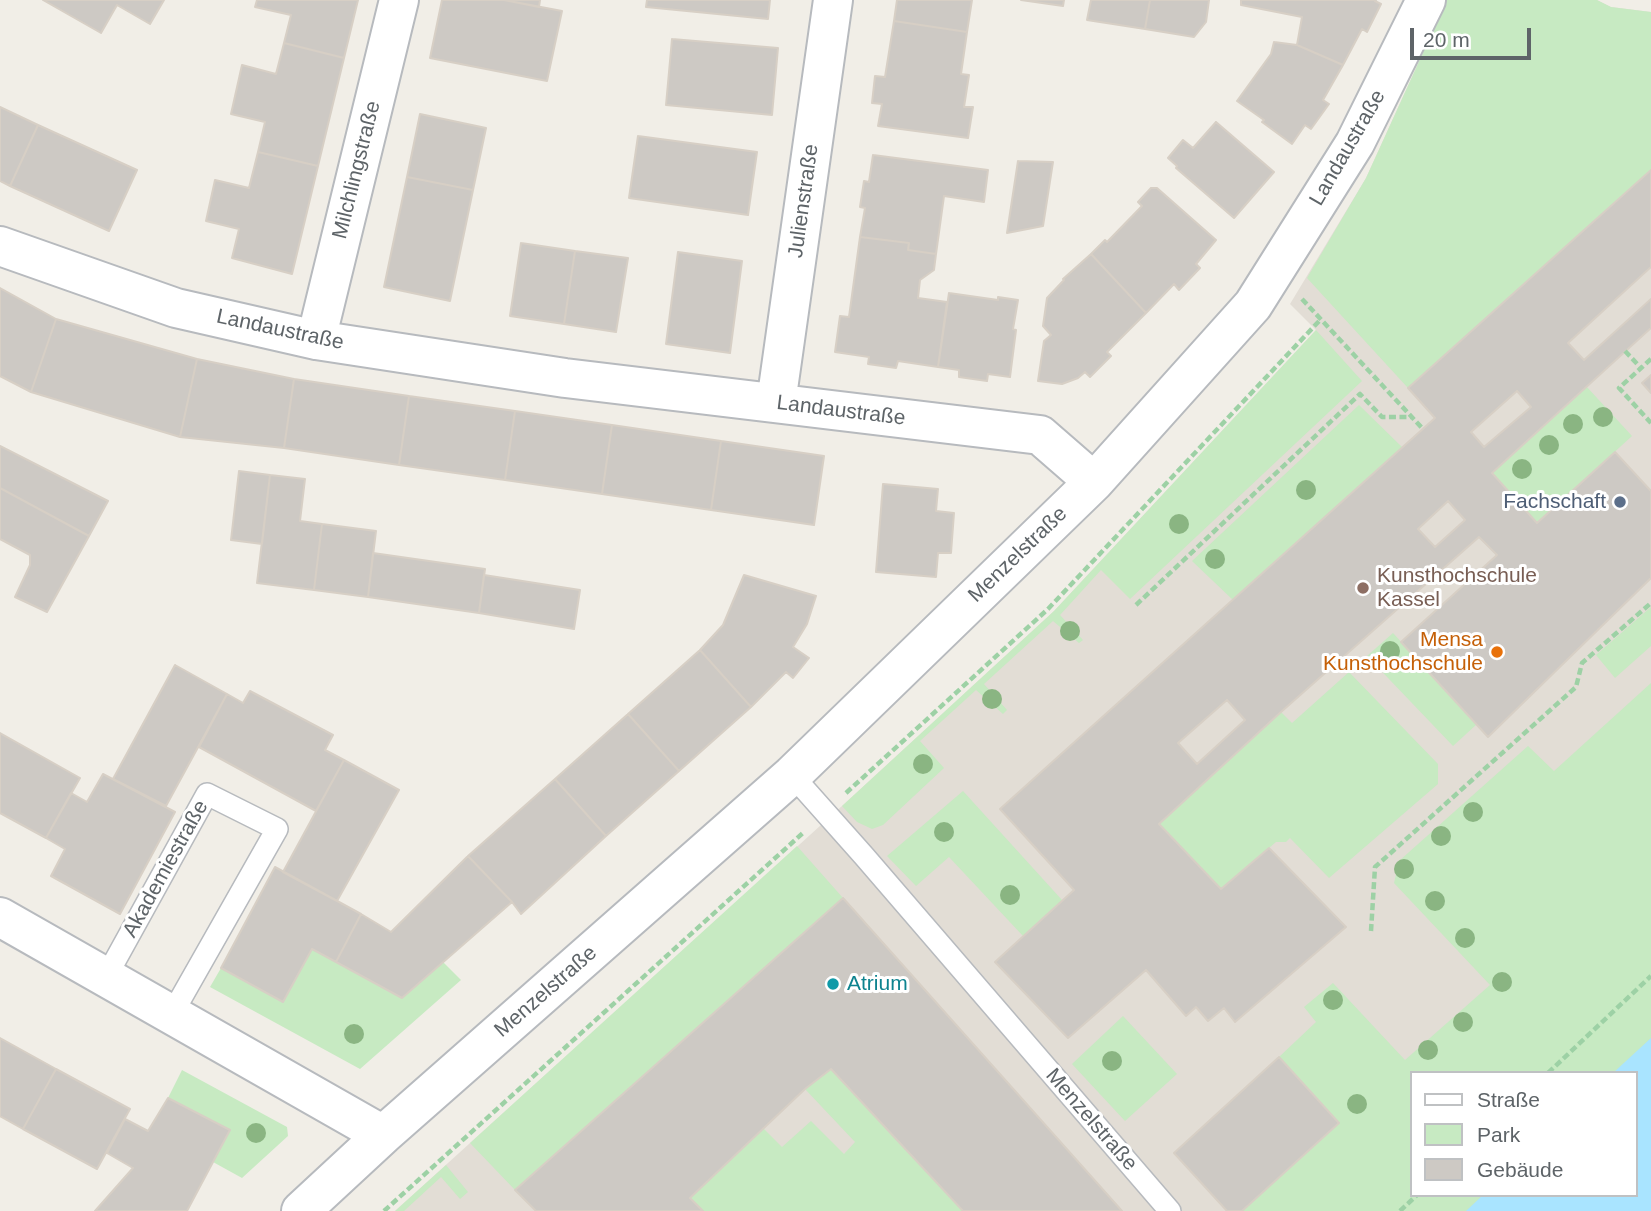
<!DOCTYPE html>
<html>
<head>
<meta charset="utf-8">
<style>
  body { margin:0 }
  #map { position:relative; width:1651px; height:1211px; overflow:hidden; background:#f1eee7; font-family:Helvetica,sans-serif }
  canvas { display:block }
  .legend { position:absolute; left:1410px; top:1071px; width:228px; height:126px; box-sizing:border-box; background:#fff; border:2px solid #bfc1c3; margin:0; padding:9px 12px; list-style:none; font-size:21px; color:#5e6468 }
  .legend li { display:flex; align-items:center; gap:14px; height:35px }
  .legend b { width:35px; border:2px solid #bfc1c3 }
  .scale { position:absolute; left:1410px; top:28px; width:121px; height:32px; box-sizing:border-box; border:4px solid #5e6468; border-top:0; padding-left:9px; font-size:21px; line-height:24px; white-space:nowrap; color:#5e6468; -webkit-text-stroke:5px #fff; paint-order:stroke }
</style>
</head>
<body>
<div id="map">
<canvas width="1651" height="1211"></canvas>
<ul class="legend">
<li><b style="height:9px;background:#fff"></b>Straße</li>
<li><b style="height:19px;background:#c7eac2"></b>Park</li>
<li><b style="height:19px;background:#cdc9c4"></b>Gebäude</li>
</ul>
<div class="scale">20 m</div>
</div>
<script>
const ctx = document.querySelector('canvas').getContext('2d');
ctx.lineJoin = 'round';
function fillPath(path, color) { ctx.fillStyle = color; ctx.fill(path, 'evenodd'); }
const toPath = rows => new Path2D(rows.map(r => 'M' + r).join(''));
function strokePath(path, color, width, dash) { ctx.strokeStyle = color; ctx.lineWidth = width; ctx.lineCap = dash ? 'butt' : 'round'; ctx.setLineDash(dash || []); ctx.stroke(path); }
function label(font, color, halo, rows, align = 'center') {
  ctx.font = font + ' Helvetica,sans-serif'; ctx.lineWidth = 6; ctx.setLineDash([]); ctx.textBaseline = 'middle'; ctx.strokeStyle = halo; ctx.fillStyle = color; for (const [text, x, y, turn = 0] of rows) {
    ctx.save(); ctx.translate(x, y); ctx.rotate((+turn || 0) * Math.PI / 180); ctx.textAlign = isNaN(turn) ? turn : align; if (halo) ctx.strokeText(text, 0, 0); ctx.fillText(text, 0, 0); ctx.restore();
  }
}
const education = toPath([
  [1447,0,1597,0,1611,7,1651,12,1651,927,1411,1073,1344,1211,395,1211,842,806,1054,611,1316,330,1290,304,1366,178]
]);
const green = toPath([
  [1447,0,1597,0,1611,7,1651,12,1651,170,1408,388,1307,278,1366,178],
  [1316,330,1362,381,1130,599,1101,570,1060,615,1083,640,1079,643,1053,621,984,684,1007,710,1003,714,976,690,920,741,944,768,883,825,872,829,857,822,842,806,1054,611],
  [1586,386,1632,436,1537,523,1492,473],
  [1359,405,1402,447,1233,600,1192,561],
  [1651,607,1651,646,1615,678,1596,655],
  [1393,633,1477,724,1453,746,1367,656],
  [1349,672,1438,764,1438,784,1329,878,1290,838,1286,842,1276,842,1221,889,1159,824,1281,712,1292,723],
  [1651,683,1651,1211,1242,1211,1279,1057,1316,1022,1304,1007,1333,983,1405,1060,1490,985,1394,883,1399,861,1528,746,1554,771],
  [1411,1073,1635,1073,1635,1195,1411,1195],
  [963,791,1062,900,1023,936,949,857,916,886,887,856],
  [797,846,843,898,515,1190,470,1143],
  [312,949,402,998,443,962,461,980,360,1069,210,987,221,968,283,1002],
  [1123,1016,1177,1074,1125,1121,1072,1064],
  [831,1069,963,1211,703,1211,690,1198,763,1128,782,1147,811,1121,844,1154,855,1142,805,1089],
  [182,1070,287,1127,288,1136,242,1178,213,1162,230,1130,168,1098],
  [446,1165,468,1192,460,1199,441,1177,404,1211,395,1211]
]);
const water = toPath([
  [1651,1038,1651,1211,1466,1211,1483,1195,1635,1195,1635,1073,1613,1073]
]);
const building = toPath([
  [43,0,164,0,150,24,117,5,101,33,43,0],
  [257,0,358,0,344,58,284,43,291,15,255,7,257,0],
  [442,0,504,0,562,11,547,81,430,58,442,0],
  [504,0,540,0,539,7,504,0],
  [647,0,770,0,768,19,646,7,647,0],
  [897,0,972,0,967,32,894,21,897,0],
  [1021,0,1064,0,1063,6,1021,0],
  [1091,0,1150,0,1145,29,1087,20,1091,0],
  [1150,0,1209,0,1206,22,1194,37,1145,29,1150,0],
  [1241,0,1376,0,1375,1,1381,4,1367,32,1362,29,1343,65,1297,45,1302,17,1241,5,1241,0],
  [894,21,967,32,961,74,969,75,964,107,973,107,968,138,878,126,882,104,872,103,875,76,885,77,894,21],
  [672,39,778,48,772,115,666,105,672,39],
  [1274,42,1297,45,1343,65,1323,100,1329,104,1311,129,1305,125,1292,144,1262,122,1264,120,1237,101,1271,54,1274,42],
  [284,43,344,58,318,166,258,152,265,122,231,114,242,65,276,74,284,43],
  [0,107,38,125,10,186,0,181,0,107],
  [420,114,486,128,473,190,407,177,420,114],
  [1216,122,1274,172,1234,218,1176,168,1177,166,1168,158,1183,140,1193,148,1216,122],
  [38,125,137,170,109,231,10,186,38,125],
  [638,136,757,152,748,215,629,198,638,136],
  [258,152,318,166,292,274,232,258,239,229,206,221,215,180,249,188,258,152],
  [873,155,988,170,984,202,944,196,936,254,908,250,909,243,860,237,865,208,860,207,864,181,869,182,873,155],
  [1018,161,1053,162,1043,226,1007,233,1018,161],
  [1651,170,1651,267,1568,343,1584,360,1651,299,1651,328,1492,473,1537,523,1615,452,1651,491,1651,578,1488,737,1401,642,1497,555,1479,537,1281,712,1159,824,1221,889,1269,848,1346,927,1235,1022,1224,1008,1208,1021,1196,1007,1186,1016,1146,970,1068,1038,995,962,1074,890,1000,809,1435,418,1408,388,1651,170],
  [1517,391,1531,407,1484,447,1471,432,1517,391],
  [1448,501,1465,520,1435,547,1418,529,1448,501],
  [1227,700,1245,720,1197,764,1178,743,1227,700],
  [407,177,473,190,450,301,384,287,407,177],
  [1151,188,1157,188,1216,240,1196,264,1200,268,1179,290,1174,284,1146,313,1091,254,1105,240,1107,242,1142,206,1138,202,1151,188],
  [860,237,909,243,908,250,936,254,934,270,920,280,918,298,947,302,938,367,898,361,896,368,868,364,869,357,835,352,840,316,849,317,860,237],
  [521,243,575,251,564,324,510,316,521,243],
  [575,251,628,258,616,332,564,324,575,251],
  [678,252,742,261,730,353,666,344,678,252],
  [1091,254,1146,313,1107,352,1111,356,1090,377,1085,372,1078,378,1062,384,1038,381,1044,341,1051,335,1043,326,1047,298,1064,280,1063,279,1091,254],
  [0,288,56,319,31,392,0,376,0,288],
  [949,293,998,300,998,297,1018,300,1013,329,1016,330,1010,377,988,374,987,381,959,377,959,370,938,367,949,293],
  [56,319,197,359,180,437,31,392,56,319],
  [197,359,294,379,284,448,180,437,197,359],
  [1651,375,1651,393,1642,383,1651,375],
  [294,379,409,396,399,465,284,448,294,379],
  [409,396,515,411,505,480,399,465,409,396],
  [515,411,612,425,602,494,505,480,515,411],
  [612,425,721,441,711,510,602,494,612,425],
  [721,441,824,456,814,525,711,510,721,441],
  [0,446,108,501,89,536,0,488,0,446],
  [239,471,270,475,262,544,231,540,239,471],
  [270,475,305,479,300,521,322,524,314,590,257,583,270,475],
  [883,484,938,489,936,511,954,513,951,553,938,553,936,577,876,572,883,484],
  [0,488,89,536,47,612,15,597,30,565,30,555,0,539,0,488],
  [322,524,376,531,368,597,314,590,322,524],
  [373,553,485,569,479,613,368,597,373,553],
  [484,575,580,590,574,629,479,613,484,575],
  [744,575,816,596,807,624,793,647,809,658,793,678,786,672,751,707,700,650,723,625,744,575],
  [700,650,751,707,679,771,628,714,700,650],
  [175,665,227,694,166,806,113,779,175,665],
  [250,691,333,735,325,750,344,760,316,811,199,747,227,694,243,703,250,691],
  [628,714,679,771,606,836,555,779,628,714],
  [0,733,80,778,46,838,0,813,0,733],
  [344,760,399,790,337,901,283,872,344,760],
  [103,774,175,812,120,914,51,876,65,849,46,838,71,793,87,802,103,774],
  [555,779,606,836,521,914,512,902,468,856,555,779],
  [468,856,512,902,402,998,336,962,361,914,391,932,468,856],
  [275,867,361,914,336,962,312,949,283,1002,221,968,275,867],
  [843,898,1122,1211,963,1211,831,1069,805,1089,690,1198,703,1211,536,1211,515,1190,843,898],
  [0,1038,56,1069,23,1129,0,1116,0,1038],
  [1279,1057,1339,1123,1242,1211,1227,1211,1174,1153,1279,1057],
  [56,1069,130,1109,97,1169,23,1129,56,1069],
  [168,1098,230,1130,187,1211,95,1211,133,1168,107,1153,125,1119,148,1131,168,1098]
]);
const path = toPath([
  [1302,299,1423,429],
  [1625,351,1641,368],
  [1651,359,1619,388,1651,423],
  [1136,605,1360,394,1382,417,1412,417],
  [846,793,1048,609,1321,319],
  [1371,931,1375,867,1576,687,1582,663,1651,603],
  [1548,1073,1651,976],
  [384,1211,804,832],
  [1400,1211,1417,1195]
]);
const service = toPath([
  [792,775,864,856,1170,1211],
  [106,977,207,794,277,829,172,1014]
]);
const minor = toPath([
  [0,246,176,308,316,340,565,378,1040,435,1094,482],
  [316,340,399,0],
  [776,403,833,0],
  [0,917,383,1135],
  [301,1211,383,1135,792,775,1094,482,1253,305,1355,143,1426,0]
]);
const trees = [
  [1603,417],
  [1573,424],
  [1549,445],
  [1522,469],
  [1306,490],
  [1179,524],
  [1215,559],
  [1070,631],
  [1390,651],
  [992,699],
  [923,764],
  [1473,812],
  [944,832],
  [1441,836],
  [1404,869],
  [1010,895],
  [1435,901],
  [1465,938],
  [1502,982],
  [1333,1000],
  [1463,1022],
  [354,1034],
  [1428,1050],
  [1112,1061],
  [1357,1104],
  [256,1133]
];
const markers = [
  [1620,502,7,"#5c6f8a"],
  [1363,588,7,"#8d6e63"],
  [1497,652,7,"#e8710a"],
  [833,984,7,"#0f9aa8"]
];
const streetNames = [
  ["Landaustraße",1348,148,-60],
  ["Milchlingstraße",357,170,-76],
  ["Julienstraße",804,201,-82],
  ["Landaustraße",280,330,12],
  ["Landaustraße",841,411,7],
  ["Menzelstraße",1018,555,-44],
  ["Akademiestraße",166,869,-61],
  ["Menzelstraße",546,992,-41],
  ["Menzelstraße",1091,1120,49]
];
const serviceNames = [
  ["Fachschaft",1606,502]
];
const educationNames = [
  ["Kunsthochschule",1377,576],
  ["Kassel",1377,600]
];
const foodNames = [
  ["Mensa",1483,640],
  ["Kunsthochschule",1483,664]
];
const cultureNames = [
  ["Atrium",847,984]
];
fillPath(education, '#e2ddd5');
fillPath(green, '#c7eac2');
fillPath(water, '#a9e4ff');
fillPath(building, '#cdc9c4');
strokePath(building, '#d7cfc5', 2);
strokePath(service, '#b7babe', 24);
strokePath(minor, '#b7babe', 42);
strokePath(path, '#9dd1a5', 4.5, [7, 3.5]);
strokePath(service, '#fff', 21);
strokePath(minor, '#fff', 38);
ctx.fillStyle = '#8ab582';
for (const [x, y] of trees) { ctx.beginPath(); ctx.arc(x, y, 10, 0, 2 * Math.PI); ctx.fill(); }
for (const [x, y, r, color] of markers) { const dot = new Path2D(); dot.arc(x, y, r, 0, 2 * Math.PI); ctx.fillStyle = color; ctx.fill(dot); strokePath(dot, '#fff', 2.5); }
label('21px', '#5e6468', '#fff', streetNames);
label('21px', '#4e5e75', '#fff', serviceNames, 'right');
label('21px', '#785e54', '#fff', educationNames, 'left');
label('21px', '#c56008', '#fff', foodNames, 'right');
label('21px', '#0d838f', '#fff', cultureNames, 'left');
</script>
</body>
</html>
